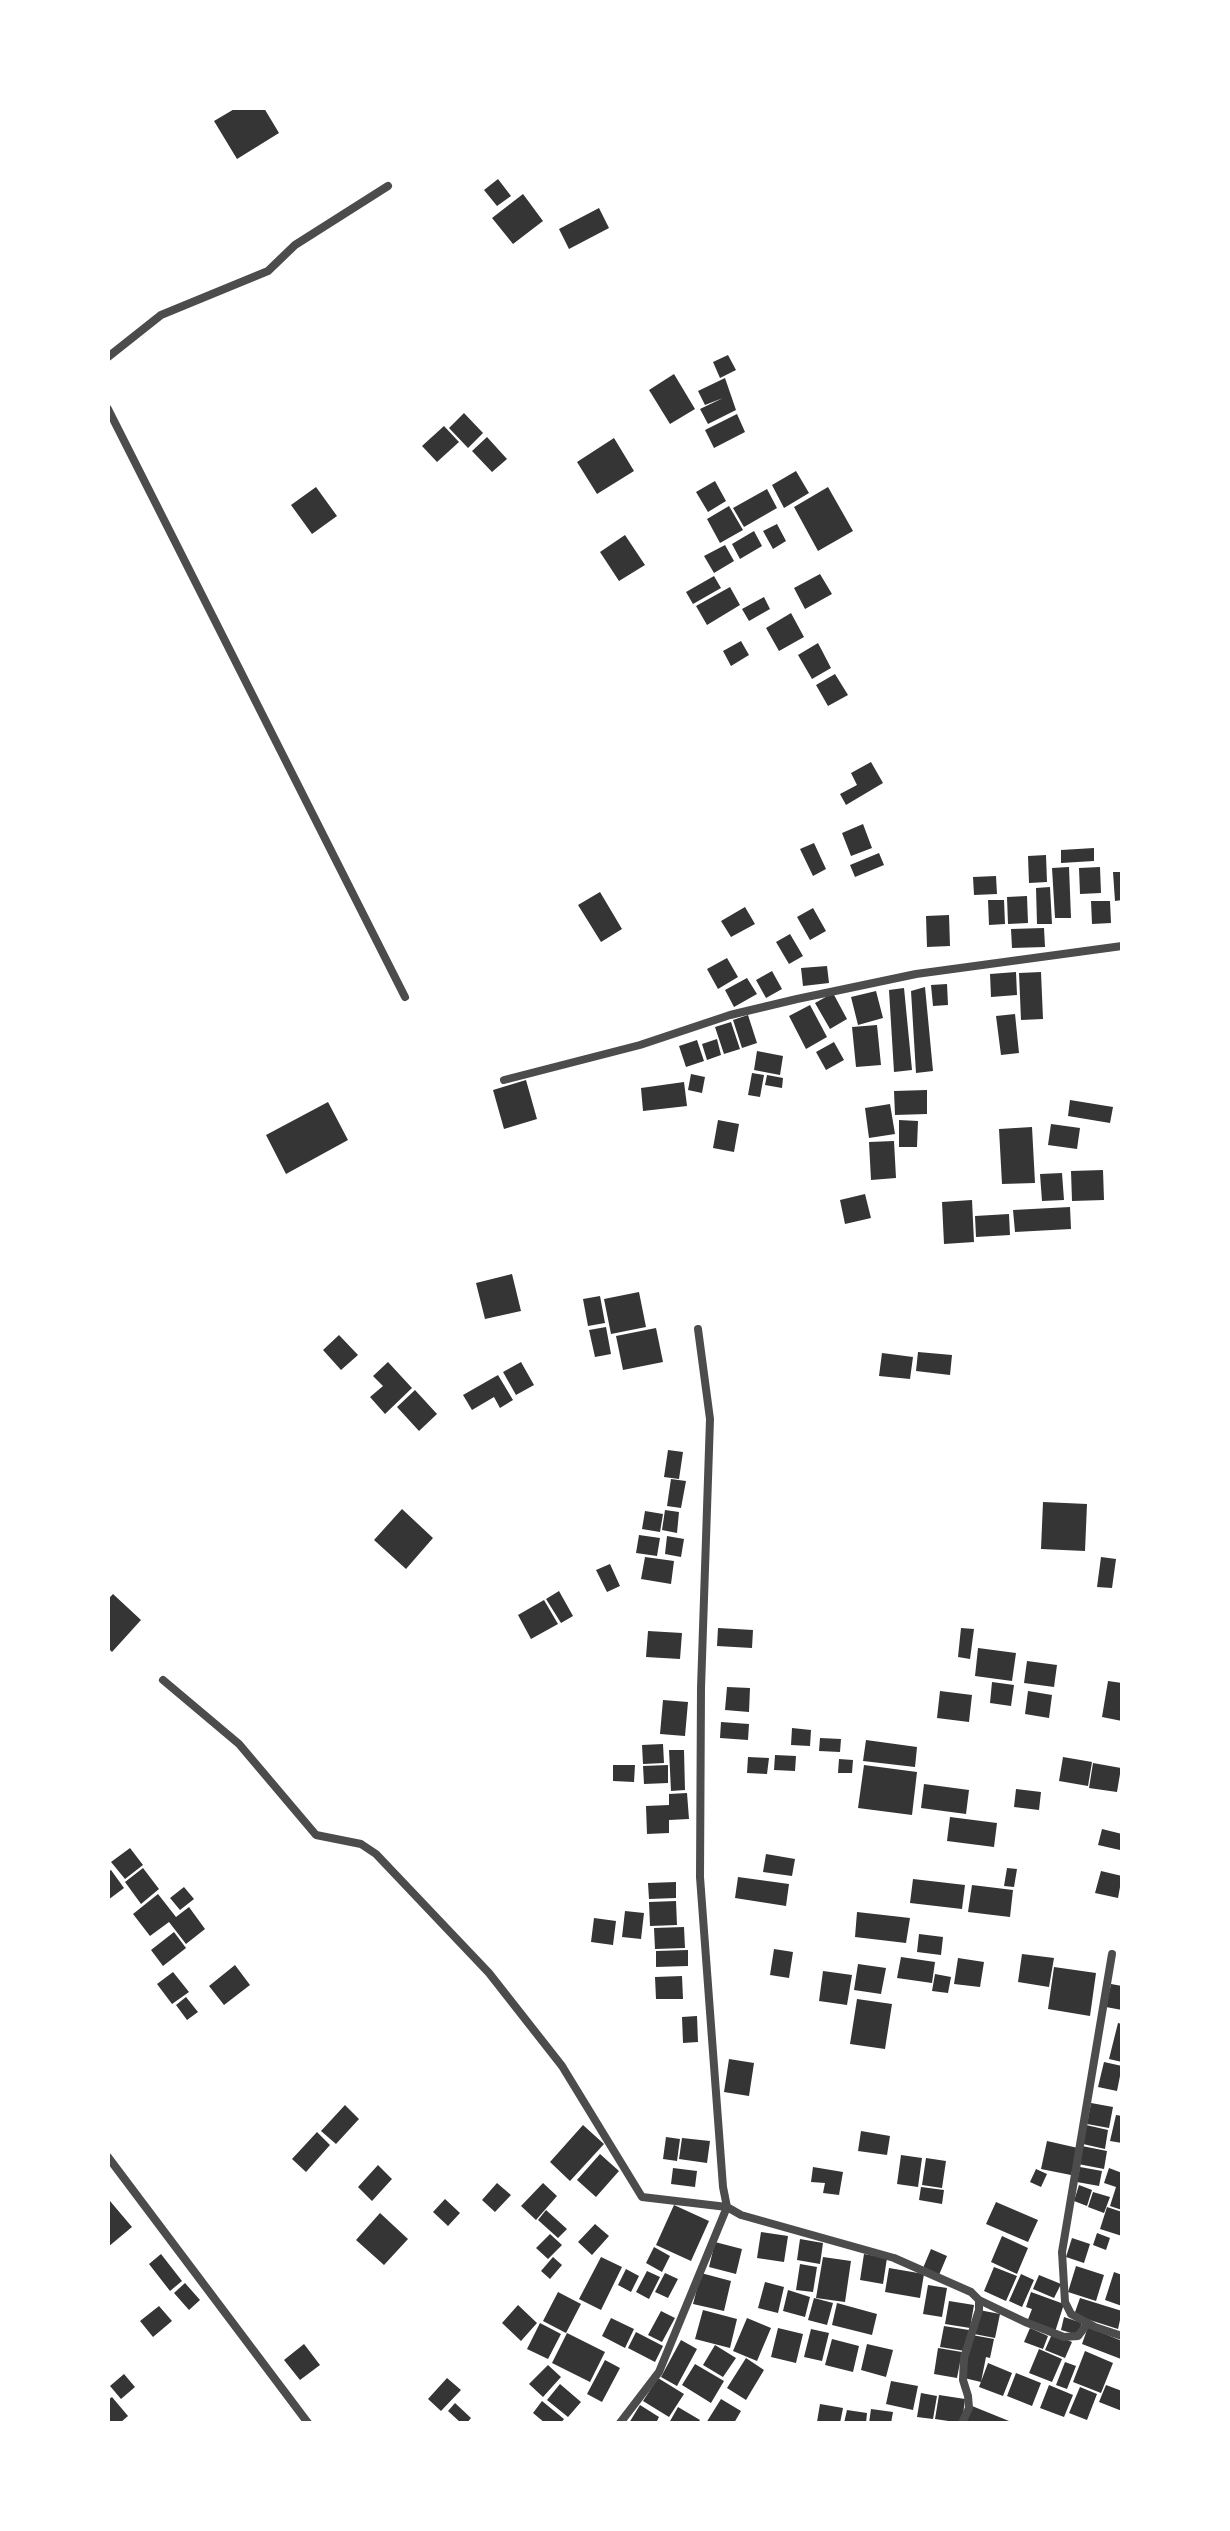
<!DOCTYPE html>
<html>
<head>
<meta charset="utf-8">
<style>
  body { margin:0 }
  #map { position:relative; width:1230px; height:2531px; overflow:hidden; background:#fff; font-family:"Space Grotesk",sans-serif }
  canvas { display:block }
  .frame { position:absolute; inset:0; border:110px solid #fff; pointer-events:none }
</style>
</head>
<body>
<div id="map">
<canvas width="1230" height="2531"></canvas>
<div class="frame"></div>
</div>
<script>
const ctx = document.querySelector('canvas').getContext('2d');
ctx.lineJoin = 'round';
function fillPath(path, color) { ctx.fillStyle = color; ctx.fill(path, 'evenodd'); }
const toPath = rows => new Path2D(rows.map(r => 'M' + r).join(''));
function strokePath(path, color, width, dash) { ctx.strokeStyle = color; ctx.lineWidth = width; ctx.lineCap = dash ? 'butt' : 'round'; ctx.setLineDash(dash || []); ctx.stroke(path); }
const building = toPath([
  [236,108,264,108,279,133,237,159,214,121],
  [498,179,511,196,497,206,484,190],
  [523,194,543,221,513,244,492,218],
  [599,208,609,228,569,249,559,229],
  [728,355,736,370,720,378,713,362],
  [674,374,695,409,670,424,649,390],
  [725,378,736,410,708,424,700,409,723,398,705,405,698,391],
  [464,413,483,433,468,448,449,428],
  [737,414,745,432,714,448,705,430],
  [444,426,459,442,437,462,422,446],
  [487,437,507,459,492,472,472,451],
  [614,438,634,471,597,494,577,462],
  [796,471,809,493,784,508,772,485],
  [715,481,726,501,708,512,696,492],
  [316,487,337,516,312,534,291,505],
  [828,487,853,531,818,551,794,507],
  [767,489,777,508,744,527,733,508],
  [729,506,743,530,720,543,707,519],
  [777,524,786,541,773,549,763,531],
  [754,531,762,546,740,559,732,544],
  [625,535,645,565,619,581,600,552],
  [725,545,734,561,714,573,704,556],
  [820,574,832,594,805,609,794,588],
  [714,576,721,588,693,604,686,592],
  [730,587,740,605,707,625,696,606],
  [764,597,770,609,749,621,742,609],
  [791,613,804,637,779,651,766,628],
  [741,641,749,655,731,666,723,651],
  [818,643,831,668,812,679,798,655],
  [835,674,848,695,828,706,816,685],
  [871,762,883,783,846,805,840,794,857,785,851,773],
  [863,824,872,848,851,856,842,833],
  [814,843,826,869,813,876,800,849],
  [1094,848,1094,861,1061,863,1061,850],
  [879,853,884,865,855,877,850,865],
  [1046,855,1047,882,1029,883,1028,856],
  [1069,867,1071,918,1055,918,1052,868],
  [1100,867,1101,893,1080,894,1079,868],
  [1113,872,1122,872,1122,900,1115,901],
  [996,876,997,894,974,895,973,877],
  [1050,887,1052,924,1037,924,1036,888],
  [600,892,622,929,601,942,578,905],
  [1027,896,1028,923,1008,924,1007,897],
  [988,900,1004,900,1005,924,989,925],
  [1091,901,1110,901,1111,923,1092,924],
  [745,907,755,924,731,937,721,921],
  [813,908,826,931,810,940,797,917],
  [949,915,950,946,927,947,926,916],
  [1044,928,1045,947,1012,948,1011,929],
  [790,934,803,956,789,964,776,942],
  [727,958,738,977,718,989,707,969],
  [827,966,829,983,803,986,801,968],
  [772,971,782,989,766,998,756,980],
  [1016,972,1017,995,991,997,990,974],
  [1041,972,1043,1019,1021,1020,1019,973],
  [747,978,757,994,734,1007,725,990],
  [947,984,948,1005,933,1006,931,985],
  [925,987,933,1071,916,1073,911,991],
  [904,988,912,1070,894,1072,889,990],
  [876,991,883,1018,858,1025,851,997],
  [833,993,847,1019,830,1029,815,1003],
  [810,1005,827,1037,806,1049,789,1016],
  [1015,1014,1019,1053,1001,1055,996,1016],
  [748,1015,757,1043,742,1048,733,1020],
  [731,1022,740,1049,724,1054,715,1027],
  [877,1025,881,1065,856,1067,852,1027],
  [717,1039,721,1055,707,1060,702,1044],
  [697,1040,704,1061,686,1067,679,1046],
  [834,1042,844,1060,826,1070,816,1052],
  [757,1051,783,1056,780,1075,754,1070],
  [752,1073,764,1075,760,1097,748,1095],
  [691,1074,705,1077,702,1093,688,1090],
  [767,1075,783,1078,782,1088,765,1085],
  [526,1080,537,1119,504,1129,493,1090],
  [684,1082,687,1106,643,1111,641,1088],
  [927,1090,927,1114,895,1115,894,1091],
  [1070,1100,1113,1107,1110,1123,1068,1116],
  [328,1102,348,1140,286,1174,266,1135],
  [890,1104,895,1134,869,1138,865,1108],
  [718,1120,739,1124,734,1152,713,1148],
  [899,1120,918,1121,917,1147,899,1147],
  [1051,1124,1080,1128,1077,1149,1048,1145],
  [1032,1127,1035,1183,1002,1184,999,1129],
  [894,1141,896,1178,871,1180,869,1142],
  [1103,1170,1104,1200,1072,1201,1071,1171],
  [1062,1173,1064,1200,1042,1201,1040,1174],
  [865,1194,871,1218,845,1224,840,1200],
  [972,1200,974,1242,944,1244,942,1202],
  [1070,1207,1071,1229,1015,1232,1013,1210],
  [1009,1214,1010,1235,976,1237,975,1216],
  [512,1274,521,1311,485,1319,476,1283],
  [639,1292,646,1327,611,1334,604,1299],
  [600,1296,605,1323,588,1326,583,1299],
  [606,1327,611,1354,595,1357,589,1330],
  [656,1328,663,1362,623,1370,616,1336],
  [339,1335,358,1355,341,1370,323,1350],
  [918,1352,952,1355,950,1375,916,1371],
  [882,1353,913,1357,910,1379,879,1376],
  [388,1362,412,1388,385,1414,370,1397,383,1386,373,1376],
  [521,1362,534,1385,516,1395,503,1372],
  [498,1375,513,1400,500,1408,494,1397,472,1410,463,1395],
  [415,1390,437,1414,419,1431,397,1407],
  [668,1450,683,1452,679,1479,664,1477],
  [671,1479,686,1481,681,1508,667,1506],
  [1043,1502,1087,1504,1085,1551,1041,1549],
  [402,1509,433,1538,406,1569,374,1540],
  [665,1510,679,1512,677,1533,662,1530],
  [645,1511,663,1514,660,1532,642,1529],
  [639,1535,660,1538,657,1556,636,1553],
  [667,1536,684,1539,681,1557,665,1554],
  [645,1557,674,1561,671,1584,641,1579],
  [1101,1557,1116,1559,1112,1588,1097,1587],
  [610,1564,620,1586,607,1592,596,1570],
  [559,1591,573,1616,561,1623,546,1599],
  [113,1594,141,1620,112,1652,108,1648,108,1599],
  [544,1600,558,1624,531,1639,518,1615],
  [718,1628,753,1630,752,1648,717,1646],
  [961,1628,974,1629,970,1659,958,1657],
  [648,1631,682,1633,680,1659,646,1657],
  [978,1648,1016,1653,1012,1681,975,1676],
  [1027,1661,1057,1665,1054,1687,1024,1683],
  [1108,1681,1122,1683,1122,1721,1102,1717],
  [992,1682,1014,1685,1011,1706,990,1703],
  [727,1687,750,1688,749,1712,725,1710],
  [940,1691,972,1695,969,1722,937,1718],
  [1028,1691,1052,1695,1049,1718,1025,1714],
  [663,1700,688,1702,685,1736,660,1734],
  [721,1722,749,1724,748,1740,720,1738],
  [792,1728,811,1730,810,1746,791,1745],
  [820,1738,841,1739,840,1752,819,1751],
  [866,1740,917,1747,915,1767,863,1761],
  [663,1744,664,1763,643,1764,642,1745],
  [669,1750,684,1750,685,1790,671,1791],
  [775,1755,796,1756,795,1771,774,1770],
  [748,1757,769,1758,767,1774,747,1773],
  [1063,1757,1092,1762,1088,1786,1059,1781],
  [839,1759,853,1760,852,1773,838,1773],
  [1093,1763,1121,1768,1117,1792,1089,1788],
  [613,1765,635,1765,634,1782,613,1781],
  [668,1765,668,1783,644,1784,643,1766],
  [864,1765,917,1772,912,1815,858,1808],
  [924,1784,969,1790,966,1814,921,1808],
  [1016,1789,1041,1792,1039,1810,1014,1807],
  [687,1793,689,1819,669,1820,669,1833,647,1834,646,1806,669,1805,669,1794],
  [950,1817,997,1823,994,1847,947,1841],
  [1102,1829,1122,1834,1120,1850,1098,1845],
  [130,1848,143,1865,125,1879,111,1862],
  [766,1854,795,1859,792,1876,763,1872],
  [143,1868,159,1889,141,1904,125,1882],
  [1007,1868,1017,1869,1014,1887,1004,1886],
  [111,1870,124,1888,108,1900,108,1872],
  [1101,1871,1122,1876,1118,1898,1095,1893],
  [738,1877,789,1884,786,1906,735,1898],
  [913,1879,965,1885,962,1909,910,1903],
  [676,1882,676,1898,649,1899,648,1883],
  [972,1885,1013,1890,1010,1917,968,1912],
  [184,1887,194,1899,180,1910,170,1898],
  [158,1894,176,1917,189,1907,205,1929,186,1944,169,1922,150,1936,133,1914],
  [676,1901,677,1925,650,1926,649,1902],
  [625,1911,644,1913,641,1939,622,1937],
  [857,1912,910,1918,906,1943,855,1937],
  [594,1918,616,1921,613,1945,591,1942],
  [684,1927,685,1948,655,1949,654,1928],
  [174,1932,186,1948,163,1966,151,1950],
  [919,1934,943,1937,941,1955,917,1952],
  [774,1949,793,1952,789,1978,770,1975],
  [688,1950,688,1966,656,1967,656,1951],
  [1022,1954,1054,1958,1049,1987,1018,1982],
  [901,1957,935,1962,932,1983,897,1978],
  [958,1958,984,1962,980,1987,954,1984],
  [858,1964,886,1968,881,1994,854,1990],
  [235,1965,250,1985,224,2005,209,1986],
  [1054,1967,1096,1973,1090,2016,1048,2009],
  [823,1971,852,1975,847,2005,819,2001],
  [173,1972,189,1992,172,2004,157,1984],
  [935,1974,951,1977,948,1993,932,1991],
  [682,1976,683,1999,656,1999,655,1977],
  [1111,1984,1122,1986,1122,2010,1106,2007],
  [186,1997,198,2012,187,2020,176,2005],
  [857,1999,892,2004,885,2049,850,2044],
  [697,2016,698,2042,683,2043,682,2017],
  [1118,2023,1122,2024,1122,2062,1109,2059],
  [729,2059,754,2063,749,2096,724,2092],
  [1104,2062,1122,2066,1117,2091,1098,2087],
  [1091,2103,1113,2107,1109,2128,1087,2124],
  [345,2105,359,2119,336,2144,321,2131],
  [1116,2115,1122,2116,1122,2143,1110,2141],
  [583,2125,604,2144,570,2181,550,2162],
  [1086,2125,1108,2130,1105,2149,1083,2144],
  [861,2131,890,2136,887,2155,858,2151],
  [317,2132,330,2145,306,2172,292,2159],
  [666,2137,680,2139,677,2161,663,2159],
  [682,2138,710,2141,707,2163,679,2159],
  [1047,2141,1078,2148,1071,2175,1041,2169],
  [1082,2146,1107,2151,1104,2169,1078,2164],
  [600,2154,619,2171,596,2197,577,2180],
  [901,2155,922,2158,918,2187,897,2184],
  [926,2158,946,2161,942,2188,922,2185],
  [378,2165,392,2179,372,2201,358,2187],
  [813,2167,843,2172,839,2195,823,2193,825,2183,811,2182],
  [1080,2167,1102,2171,1099,2186,1077,2182],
  [673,2168,697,2171,695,2187,671,2184],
  [1109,2168,1122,2173,1122,2210,1110,2206,1116,2187,1104,2183],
  [1036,2169,1047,2174,1041,2187,1030,2182],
  [497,2183,511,2195,495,2212,482,2200],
  [543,2183,557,2196,536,2220,521,2206],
  [1079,2185,1092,2190,1087,2206,1074,2201],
  [921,2187,944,2190,942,2204,919,2200],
  [1093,2192,1110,2197,1104,2213,1088,2207],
  [445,2199,460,2213,448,2226,433,2212],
  [110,2201,132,2227,108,2247,108,2202],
  [996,2202,1038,2220,1028,2242,986,2224],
  [674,2205,709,2221,691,2261,656,2245],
  [1107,2207,1122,2212,1122,2236,1100,2229],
  [546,2210,567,2229,558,2238,538,2220],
  [380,2213,408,2239,384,2265,356,2240],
  [595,2224,609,2236,592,2255,578,2242],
  [761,2232,788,2236,784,2262,757,2258],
  [1097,2233,1110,2238,1106,2250,1093,2245],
  [550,2234,562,2245,548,2259,536,2248],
  [1002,2236,1028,2248,1017,2274,991,2262],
  [1072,2238,1090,2244,1084,2263,1066,2257],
  [800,2239,823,2243,820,2264,797,2260],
  [715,2242,742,2249,736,2274,709,2267],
  [654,2247,670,2256,662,2272,646,2263],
  [931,2249,947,2256,939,2275,923,2268],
  [161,2254,182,2281,170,2291,149,2264],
  [864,2254,887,2258,883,2284,860,2280],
  [553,2257,562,2265,550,2279,541,2271],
  [601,2257,622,2267,601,2310,579,2299],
  [823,2257,851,2261,845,2302,816,2298],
  [800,2264,817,2267,813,2292,796,2290],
  [1076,2266,1104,2275,1096,2301,1068,2292],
  [994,2267,1017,2276,1006,2301,984,2291],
  [889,2268,924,2274,920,2298,885,2292],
  [626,2269,639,2276,631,2292,618,2285],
  [647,2271,660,2277,649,2299,636,2292],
  [1114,2272,1122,2275,1122,2306,1105,2300],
  [665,2273,678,2279,668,2298,655,2292],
  [701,2273,731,2281,724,2311,693,2304],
  [1021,2274,1034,2280,1022,2307,1009,2301],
  [1039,2275,1061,2284,1054,2298,1033,2289],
  [765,2282,784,2287,778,2313,758,2308],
  [185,2283,200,2300,189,2310,174,2293],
  [928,2285,947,2288,942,2317,923,2314],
  [788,2290,810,2297,805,2317,783,2311],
  [558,2292,581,2304,566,2333,543,2321],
  [1031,2292,1064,2304,1055,2332,1027,2322,1032,2309,1026,2307],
  [814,2298,833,2303,827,2325,808,2320],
  [1080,2298,1122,2311,1118,2329,1074,2315],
  [949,2301,974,2305,970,2328,945,2324],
  [837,2303,877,2314,872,2335,832,2325],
  [518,2305,537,2323,521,2341,502,2323],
  [159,2306,172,2321,153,2337,140,2321],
  [703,2310,737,2319,730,2348,695,2339],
  [979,2310,1000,2314,995,2338,974,2334],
  [661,2311,675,2318,662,2342,648,2335],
  [1064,2317,1082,2323,1078,2335,1061,2330],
  [611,2318,634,2329,625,2348,602,2336],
  [747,2318,771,2328,757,2361,733,2351],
  [540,2323,561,2334,548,2359,527,2349],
  [944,2326,969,2330,965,2351,940,2347],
  [1088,2327,1122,2341,1121,2359,1082,2344],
  [778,2328,803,2334,796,2363,771,2357],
  [1030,2328,1048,2336,1043,2349,1024,2342],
  [811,2329,829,2333,822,2361,804,2357],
  [636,2332,663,2346,655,2362,628,2348],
  [567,2333,605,2352,590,2382,552,2363],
  [1052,2334,1072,2342,1065,2358,1045,2350],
  [972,2335,994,2339,990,2358,986,2357,981,2382,964,2378],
  [832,2339,859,2346,853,2372,825,2365],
  [681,2340,697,2349,677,2386,661,2377],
  [304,2344,320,2365,300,2380,284,2360],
  [867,2344,893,2350,886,2377,861,2370],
  [715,2345,736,2358,723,2377,703,2365],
  [938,2348,962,2352,957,2378,934,2374],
  [1039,2349,1062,2359,1052,2382,1029,2373],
  [1085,2351,1113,2363,1101,2393,1073,2382],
  [746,2358,764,2370,746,2400,727,2388],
  [605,2360,620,2368,602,2402,587,2394],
  [1065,2362,1076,2366,1067,2389,1056,2385],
  [988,2363,1012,2373,1003,2396,979,2387],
  [695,2364,724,2381,711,2403,682,2385],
  [548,2365,561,2377,543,2397,529,2384],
  [1016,2373,1041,2383,1032,2406,1007,2396],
  [124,2374,135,2387,121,2399,110,2386],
  [447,2378,461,2390,441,2411,428,2399],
  [658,2378,684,2394,669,2417,643,2401],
  [891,2381,918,2386,913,2410,886,2404],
  [560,2384,581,2402,568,2417,547,2400],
  [1049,2385,1073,2395,1064,2417,1040,2408],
  [1106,2385,1122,2391,1122,2411,1099,2402],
  [1080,2387,1097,2394,1087,2420,1069,2413],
  [921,2393,937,2396,933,2419,917,2417],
  [939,2395,965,2399,962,2423,935,2419],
  [112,2397,128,2416,120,2423,111,2423,108,2420,108,2400],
  [721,2399,741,2411,734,2423,706,2423],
  [542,2401,564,2419,561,2423,545,2423,533,2413],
  [455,2403,471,2418,467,2423,461,2423,448,2411],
  [820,2404,843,2408,840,2423,817,2422],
  [640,2405,659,2417,656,2423,629,2423],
  [972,2406,1014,2423,965,2423],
  [678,2407,700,2420,698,2423,669,2423],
  [871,2409,893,2412,891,2423,869,2423],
  [847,2410,867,2413,866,2423,844,2423]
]);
const minor = toPath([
  [108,357,161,315,268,271,295,245,388,186],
  [108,409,405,997],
  [504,1080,640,1045,730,1015,797,999,916,974,1122,946],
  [698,1329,710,1419,701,1688,700,1877,723,2187,727,2207,741,2215,894,2258,971,2292,979,2300,979,2310,964,2358,963,2380,968,2396,969,2408,962,2423],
  [163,1680,239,1744,316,1835,361,1844,376,1854,489,1973,562,2066,642,2197,727,2207,659,2372,620,2423],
  [1112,1954,1062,2252,1065,2302,1071,2314,1095,2327,1122,2336],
  [108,2157,308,2423],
  [979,2300,1025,2322,1064,2337,1078,2336,1088,2323]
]);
fillPath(building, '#353535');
strokePath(minor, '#4c4c4c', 8);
</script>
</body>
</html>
